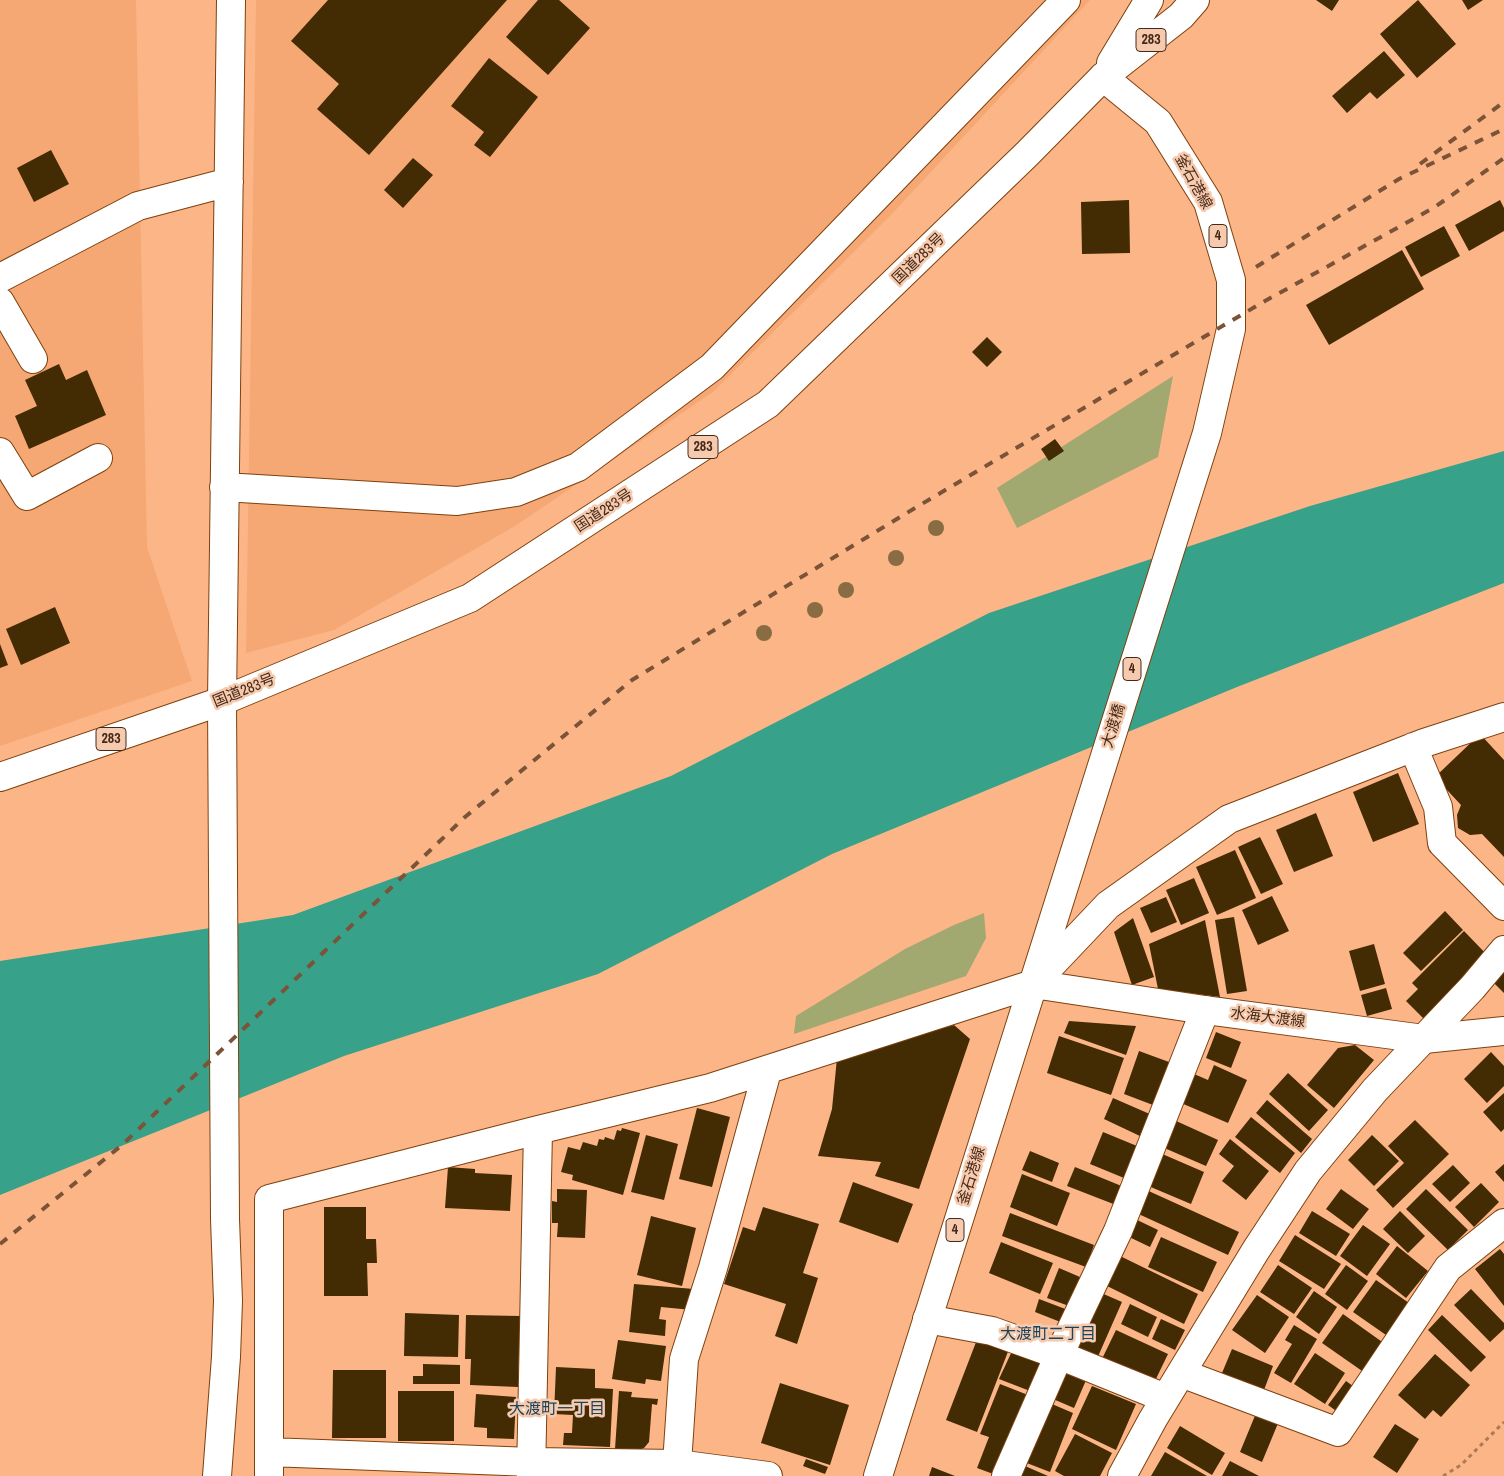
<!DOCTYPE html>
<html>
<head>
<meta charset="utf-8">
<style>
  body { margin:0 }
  canvas { display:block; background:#fcb586 }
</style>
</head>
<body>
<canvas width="1504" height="1476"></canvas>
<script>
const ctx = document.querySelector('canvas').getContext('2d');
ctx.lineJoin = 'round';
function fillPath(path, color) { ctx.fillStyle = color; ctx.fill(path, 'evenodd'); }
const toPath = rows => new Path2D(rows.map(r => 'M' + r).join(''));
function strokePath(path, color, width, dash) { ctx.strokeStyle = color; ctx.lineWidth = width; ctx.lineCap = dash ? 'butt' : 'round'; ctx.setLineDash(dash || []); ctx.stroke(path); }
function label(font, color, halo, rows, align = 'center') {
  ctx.font = font + ' "Archivo Narrow","Noto Sans JP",sans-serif'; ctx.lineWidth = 5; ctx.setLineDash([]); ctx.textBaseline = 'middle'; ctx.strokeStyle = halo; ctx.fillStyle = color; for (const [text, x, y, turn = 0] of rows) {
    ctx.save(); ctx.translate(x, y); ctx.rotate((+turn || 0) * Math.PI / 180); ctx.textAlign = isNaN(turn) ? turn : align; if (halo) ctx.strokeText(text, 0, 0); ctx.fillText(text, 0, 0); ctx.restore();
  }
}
const built = toPath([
  [0,0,136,0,147,547,192,681,0,746],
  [256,0,1090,0,891,215,713,392,515,526,334,630,246,653]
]);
const green = toPath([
  [1173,376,1158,457,1017,528,997,488],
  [984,913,986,938,966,976,794,1034,796,1016,905,949,954,925]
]);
const water = toPath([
  [1504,451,1504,583,1237,687,832,854,598,974,344,1056,0,1195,0,961,293,915,671,776,989,613,1310,506]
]);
const building = toPath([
  [328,0,507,0,369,155,317,109,339,84,291,41],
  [538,0,559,0,590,28,548,75,506,37],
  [1316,0,1339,0,1332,11],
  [1418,0,1456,44,1417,78,1380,34],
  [1462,0,1483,0,1468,10],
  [1384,51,1405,75,1377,99,1370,92,1347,113,1332,96],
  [489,58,538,97,490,157,474,145,484,132,451,106],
  [51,150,69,184,34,202,17,168],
  [413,158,433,175,403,208,384,190],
  [1129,200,1130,253,1082,254,1081,202],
  [1500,200,1504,208,1504,231,1469,251,1455,225],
  [1444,226,1460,256,1421,277,1405,247],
  [1402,250,1424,289,1329,345,1306,305],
  [987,337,1002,352,987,367,972,352],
  [59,364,66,380,87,370,106,415,29,449,15,416,37,406,25,380],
  [1055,439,1064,451,1049,461,1041,449],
  [55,607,70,643,21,665,6,629],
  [0,644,8,665,0,668],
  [1480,734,1504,760,1504,857,1482,834,1470,835,1458,828,1457,815,1461,805,1435,777],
  [1398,773,1419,824,1373,842,1353,792],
  [1316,813,1333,856,1294,872,1276,830],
  [1260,837,1283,884,1261,894,1238,847],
  [1235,850,1256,898,1217,915,1196,867],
  [1194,878,1209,913,1181,925,1166,890],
  [1272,896,1289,931,1258,945,1242,910],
  [1166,897,1177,922,1151,933,1140,908],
  [1445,911,1463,930,1421,971,1403,953],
  [1234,917,1247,991,1227,994,1215,920],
  [1133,918,1154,977,1132,985,1114,932],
  [1205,920,1220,997,1158,989,1149,944],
  [1464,931,1489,957,1425,1020,1406,1001,1418,989,1412,983],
  [1374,944,1385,984,1360,991,1349,951],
  [1504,972,1504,993,1493,982],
  [1386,988,1392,1009,1367,1016,1361,995],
  [1069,1021,1136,1026,1126,1055,1064,1033],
  [954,1025,970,1039,919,1189,875,1176,881,1162,818,1156,832,1109,837,1058],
  [1216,1032,1241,1042,1231,1068,1206,1058],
  [1059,1036,1124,1058,1111,1095,1047,1073],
  [1355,1045,1374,1060,1334,1108,1307,1085,1338,1048],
  [1139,1051,1169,1062,1153,1105,1124,1094],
  [1491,1052,1504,1066,1504,1086,1487,1103,1464,1079],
  [1214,1065,1247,1080,1228,1123,1174,1100,1187,1071,1208,1080],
  [1288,1073,1328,1110,1309,1131,1269,1094],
  [1504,1093,1504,1129,1501,1132,1483,1112],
  [1113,1098,1152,1115,1142,1137,1104,1119],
  [1267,1100,1312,1139,1301,1153,1256,1113],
  [697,1108,730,1117,712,1187,679,1179],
  [1251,1117,1295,1153,1280,1173,1235,1137],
  [1174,1120,1218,1140,1206,1166,1162,1147],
  [1415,1120,1449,1154,1393,1208,1376,1190,1404,1163,1388,1146],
  [622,1128,640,1133,623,1195,572,1180,573,1175,561,1172,568,1147,580,1150,583,1142,597,1146,599,1139,604,1140,605,1137,614,1140,617,1130,621,1131],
  [1103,1132,1137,1146,1124,1178,1090,1164],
  [646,1135,678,1144,664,1200,631,1192],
  [1372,1135,1399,1161,1374,1186,1348,1160],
  [1230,1139,1269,1171,1246,1200,1222,1181,1234,1166,1219,1154],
  [1030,1151,1059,1163,1052,1182,1022,1170],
  [1160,1153,1204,1172,1191,1204,1146,1185],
  [1504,1164,1504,1182,1495,1172],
  [1453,1165,1470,1183,1450,1202,1432,1184],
  [448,1167,475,1169,475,1173,512,1175,510,1211,445,1208],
  [1075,1167,1124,1187,1116,1205,1067,1186],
  [1022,1174,1070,1193,1057,1226,1010,1207],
  [853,1182,913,1204,898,1243,839,1222],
  [1481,1183,1499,1202,1474,1227,1455,1207],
  [1142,1188,1239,1232,1228,1255,1132,1211],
  [557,1189,587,1190,585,1238,557,1237,558,1223,552,1223,552,1201,557,1202],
  [1341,1189,1369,1209,1353,1229,1326,1209],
  [1426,1189,1468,1230,1448,1250,1406,1209],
  [324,1207,366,1207,366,1239,376,1239,377,1263,367,1263,368,1296,324,1296],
  [763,1207,819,1224,803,1273,818,1278,797,1344,775,1336,786,1304,724,1284,743,1227,755,1231],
  [1312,1211,1350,1234,1336,1256,1299,1233],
  [1400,1211,1425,1236,1408,1253,1383,1229],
  [1010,1213,1094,1245,1086,1267,1002,1236],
  [651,1216,696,1228,682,1286,637,1275],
  [1133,1218,1158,1230,1150,1247,1125,1235],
  [1363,1225,1390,1244,1367,1276,1340,1256],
  [1295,1235,1341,1264,1324,1289,1279,1261],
  [1161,1237,1217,1262,1203,1292,1148,1267],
  [1001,1242,1053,1263,1040,1294,989,1273],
  [1397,1246,1428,1271,1406,1298,1376,1274],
  [1500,1249,1504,1254,1504,1306,1475,1269],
  [1120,1256,1198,1294,1184,1324,1105,1285],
  [1278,1265,1312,1288,1294,1314,1260,1292],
  [1346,1265,1368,1281,1347,1310,1325,1294],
  [1059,1268,1080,1277,1069,1306,1047,1298],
  [1376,1280,1409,1303,1386,1335,1353,1312],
  [634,1284,694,1289,692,1310,661,1307,659,1319,666,1320,665,1336,629,1332],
  [1471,1289,1504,1323,1504,1329,1490,1342,1454,1305],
  [1314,1291,1337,1307,1319,1334,1296,1317],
  [1099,1292,1122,1302,1096,1361,1073,1351],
  [1257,1295,1289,1317,1265,1353,1232,1330],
  [1039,1299,1068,1310,1063,1323,1035,1312],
  [1130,1304,1157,1317,1148,1337,1121,1324],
  [405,1313,459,1315,458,1357,404,1356],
  [1343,1314,1385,1344,1365,1373,1322,1343],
  [466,1315,520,1316,518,1387,470,1385,471,1359,465,1359],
  [1442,1315,1486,1357,1471,1372,1428,1330],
  [1161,1319,1185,1330,1175,1350,1152,1339],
  [1294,1325,1317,1339,1291,1383,1274,1373,1292,1344,1285,1340],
  [1116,1330,1168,1354,1153,1385,1101,1361],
  [978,1337,1009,1349,977,1432,946,1420],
  [618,1340,666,1346,661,1381,646,1379,645,1384,612,1379],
  [1013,1349,1041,1360,1030,1391,999,1379],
  [1232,1349,1273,1366,1264,1390,1222,1373],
  [1315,1353,1345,1373,1325,1404,1294,1384],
  [1435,1354,1470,1385,1441,1417,1433,1410,1425,1419,1398,1395],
  [423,1364,460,1365,460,1384,413,1384,413,1376,423,1376],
  [1060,1366,1087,1378,1074,1408,1046,1396],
  [556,1367,595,1369,595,1388,613,1389,610,1447,563,1445,564,1433,572,1433,573,1415,554,1414],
  [333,1370,386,1370,386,1438,332,1438],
  [1346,1381,1357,1389,1339,1413,1328,1405],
  [780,1383,849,1405,830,1465,761,1443],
  [1000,1384,1028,1395,996,1475,977,1468,989,1437,980,1434],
  [1092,1386,1136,1404,1116,1450,1072,1429],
  [398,1391,454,1391,454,1441,398,1441],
  [619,1391,632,1392,631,1397,658,1399,657,1405,652,1404,649,1442,644,1448,637,1451,615,1449],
  [476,1394,516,1397,514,1439,487,1438,487,1428,474,1427],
  [1045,1401,1073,1413,1050,1472,1019,1460],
  [1259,1406,1281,1416,1262,1462,1240,1452],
  [1395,1424,1419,1439,1397,1473,1373,1457],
  [1180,1426,1225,1453,1212,1475,1167,1448],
  [1075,1434,1112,1453,1100,1476,1064,1476,1055,1471],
  [1165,1452,1207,1476,1151,1476],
  [806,1459,828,1467,825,1474,803,1466],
  [1230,1461,1259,1476,1222,1476],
  [1018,1463,1048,1476,1012,1476],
  [932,1467,955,1476,929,1476]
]);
const path = toPath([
  [1443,1476,1461,1465,1504,1422]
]);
const minor = toPath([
  [0,278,138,206,229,182],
  [0,302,33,359],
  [0,452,27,496,98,458],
  [224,487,457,501,516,492,578,467,712,367,1066,0],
  [1413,747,1438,807,1442,843,1504,906],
  [927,1319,992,1331,1059,1355,1165,1398],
  [1181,1373,1338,1432,1448,1268,1504,1223],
  [269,1452,532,1462,677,1464,768,1476],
  [677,1464,684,1359,713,1268,767,1071],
  [217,1476,226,1357,228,1301,225,1219,222,701,231,0],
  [269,1476,269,1199,538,1130,710,1088,1033,984,1108,905,1229,819,1424,743,1504,717],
  [531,1476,538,1130],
  [1006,1476,1059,1355,1118,1231,1205,1010],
  [1122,1476,1153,1419,1181,1373,1256,1250,1308,1171,1375,1090,1472,988,1504,950]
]);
const major = toPath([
  [1033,984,1205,1010,1424,1039,1504,1031],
  [878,1476,1207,433,1231,329,1231,280,1208,202,1158,122,1103,77]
]);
const highway = toPath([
  [1111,63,1149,0],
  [0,777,222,701,470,598,768,404,1027,154,1103,77,1181,16,1195,0]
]);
const rail = toPath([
  [1420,164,1504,102],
  [1256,267,1399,179,1504,129],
  [0,1244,122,1145,465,817,632,680,915,508,1180,351,1265,301,1435,207,1504,158]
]);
const trees = [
  [936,528],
  [896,558],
  [846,590],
  [815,610],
  [764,633]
];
const shields = [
  [1151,40,30],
  [1218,236,18],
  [703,447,30],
  [1132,669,18],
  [111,739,30],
  [955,1230,18]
];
const shieldNames = [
  ["283",1151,40],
  ["4",1218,236],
  ["283",703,447],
  ["4",1132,669],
  ["283",111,739],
  ["4",955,1230]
];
const streetNames = [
  ["釜石港線",1193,182,61],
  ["国道283号",919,259,-44],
  ["国道283号",604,511,-33],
  ["国道283号",244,691,-22],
  ["大渡橋",1114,726,-73],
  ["水海大渡線",1268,1018,7],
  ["釜石港線",972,1176,-73]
];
const neighbourhoodNames = [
  ["大渡町二丁目",1048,1335],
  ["大渡町一丁目",557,1410]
];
fillPath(built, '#f5a874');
fillPath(green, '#a1a870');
fillPath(water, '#37a289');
fillPath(building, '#432b04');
strokePath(minor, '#7e410e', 30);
strokePath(major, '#7e410e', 30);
strokePath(highway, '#7e410e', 30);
strokePath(path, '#ad7956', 3, [4, 4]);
strokePath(minor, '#fff', 28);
strokePath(major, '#fff', 28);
strokePath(highway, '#fff', 28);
strokePath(rail, '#7b5338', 4, [9, 9]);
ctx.fillStyle = '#8a6c43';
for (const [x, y] of trees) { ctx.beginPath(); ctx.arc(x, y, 8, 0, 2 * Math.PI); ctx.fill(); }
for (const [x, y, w] of shields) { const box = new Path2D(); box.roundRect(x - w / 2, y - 11.5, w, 23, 4); ctx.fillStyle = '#f6caaf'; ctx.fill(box); strokePath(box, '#462a17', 1); }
label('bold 14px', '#462a17', null, shieldNames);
label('15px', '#462a17', '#f6caaf', streetNames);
label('16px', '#19445a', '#f6caaf', neighbourhoodNames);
</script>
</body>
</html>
